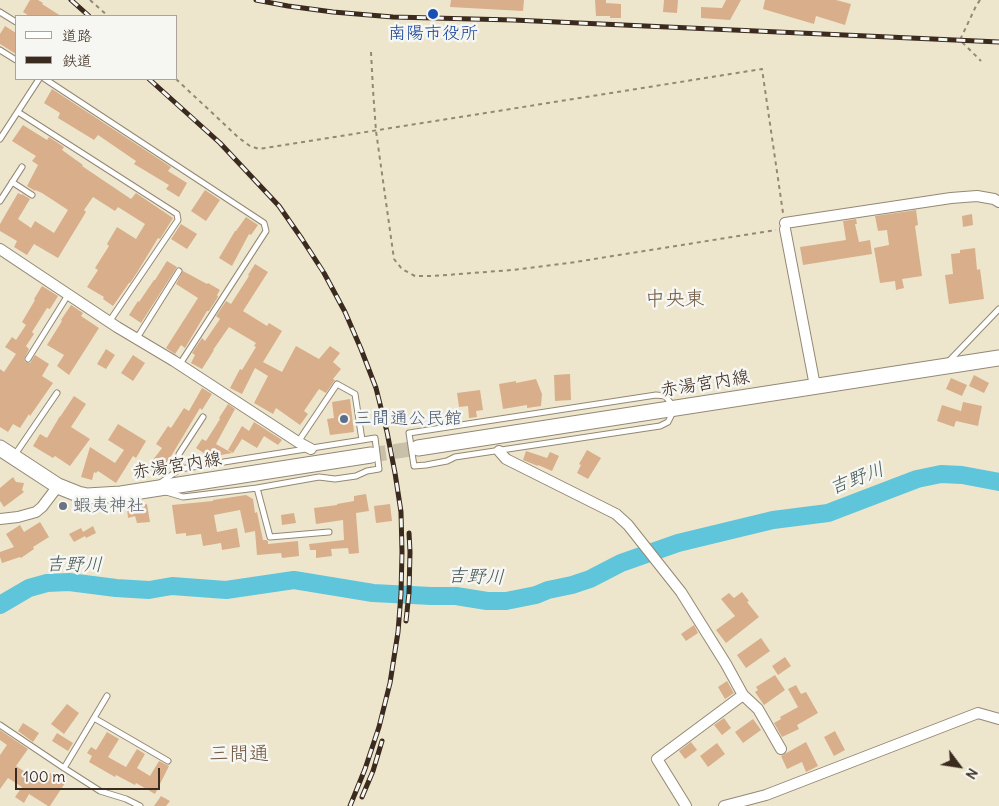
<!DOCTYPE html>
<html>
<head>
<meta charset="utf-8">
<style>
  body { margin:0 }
  #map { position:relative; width:999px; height:806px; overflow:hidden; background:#ede6cc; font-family:Delius,"Klee One",sans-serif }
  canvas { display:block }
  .legend { position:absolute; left:15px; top:15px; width:162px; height:65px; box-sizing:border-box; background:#f6f6f2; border:1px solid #aba49d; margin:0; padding:6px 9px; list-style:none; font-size:15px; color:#3b2a1e }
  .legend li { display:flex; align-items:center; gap:10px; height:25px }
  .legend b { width:25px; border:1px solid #aba49d }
  .north { position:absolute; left:934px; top:741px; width:50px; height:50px; -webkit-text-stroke:4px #f6f6f2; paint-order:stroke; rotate:121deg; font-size:14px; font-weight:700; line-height:20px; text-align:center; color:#3b2a1e }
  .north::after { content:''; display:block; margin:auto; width:18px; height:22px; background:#3b2a1e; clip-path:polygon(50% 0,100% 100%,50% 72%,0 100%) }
  .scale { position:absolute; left:15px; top:768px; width:145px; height:22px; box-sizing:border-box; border:2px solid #3b2a1e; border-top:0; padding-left:6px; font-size:15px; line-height:18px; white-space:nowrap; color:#3b2a1e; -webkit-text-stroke:4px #f6f6f2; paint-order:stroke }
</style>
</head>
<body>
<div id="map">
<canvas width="999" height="806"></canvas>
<ul class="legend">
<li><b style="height:6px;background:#fff"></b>道路</li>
<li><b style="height:6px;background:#3b2a1e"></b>鉄道</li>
</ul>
<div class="north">N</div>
<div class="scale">100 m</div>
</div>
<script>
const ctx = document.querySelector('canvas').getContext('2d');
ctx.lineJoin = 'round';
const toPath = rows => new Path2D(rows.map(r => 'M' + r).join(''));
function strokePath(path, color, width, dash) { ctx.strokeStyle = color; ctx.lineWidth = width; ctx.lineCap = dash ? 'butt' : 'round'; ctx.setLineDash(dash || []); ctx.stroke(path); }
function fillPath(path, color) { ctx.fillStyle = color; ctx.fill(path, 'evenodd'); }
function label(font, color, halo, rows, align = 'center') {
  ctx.font = font + ' Delius,"Klee One",sans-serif'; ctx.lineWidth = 5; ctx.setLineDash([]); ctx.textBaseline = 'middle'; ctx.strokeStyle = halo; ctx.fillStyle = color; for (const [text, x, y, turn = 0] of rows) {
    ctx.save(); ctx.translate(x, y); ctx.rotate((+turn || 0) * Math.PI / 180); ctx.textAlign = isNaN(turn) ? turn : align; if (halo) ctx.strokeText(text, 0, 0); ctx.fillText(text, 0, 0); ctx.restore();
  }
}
const river = toPath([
  [0,605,29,588,47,583,69,582,116,588,149,590,172,586,226,590,294,580,373,593,431,596,456,596,487,601,506,601,536,595,548,590,572,585,590,579,621,563,678,543,773,520,828,513,917,479,941,474,962,475,999,482]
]);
const building = toPath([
  [30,0,38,0,43,3,42,4,61,16,29,16,23,12],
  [451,0,524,0,523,11,450,7],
  [595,0,606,0,606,3,621,4,621,18,610,18,610,16,596,16],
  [664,0,678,0,677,13,663,12],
  [726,0,741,0,730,20,701,18,701,7,722,8],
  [765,0,836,0,851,4,845,25,816,16,814,24,763,9],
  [5,26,16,33,16,54,0,44,0,34],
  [52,89,171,167,168,171,187,183,179,197,166,189,169,185,134,164,136,161,98,135,94,140,58,118,60,113,44,103],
  [23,125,47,140,49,137,64,147,62,150,83,165,82,166,131,199,136,193,173,218,160,239,158,238,138,271,130,283,129,283,113,306,103,299,104,297,87,287,98,270,95,268,109,246,107,244,117,227,136,239,145,224,118,207,115,211,93,197,84,210,86,212,58,258,34,244,27,255,14,247,17,241,0,231,0,224,18,193,22,195,22,194,30,199,18,219,31,228,35,221,54,233,68,210,42,193,35,190,35,191,27,186,38,165,32,161,36,156,12,141],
  [205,190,220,200,206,221,191,211],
  [916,210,918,225,915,226,922,276,902,279,904,288,896,290,895,281,880,283,874,248,889,245,887,230,878,231,875,216],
  [972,214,973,225,963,227,962,216],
  [246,217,258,225,251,235,249,234,232,266,219,258,235,231,236,231],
  [856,219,857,224,855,224,859,242,870,240,872,254,803,265,800,247,846,240,843,221],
  [181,224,197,234,187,249,171,239],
  [975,248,977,270,980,269,984,299,949,304,945,275,953,274,951,254,960,253,960,250],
  [167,261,177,267,141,323,129,315,138,301,139,302,154,280,155,280],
  [255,264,268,272,243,311,267,326,269,323,282,331,263,362,282,372,296,346,319,359,330,346,340,353,333,362,341,369,333,379,335,380,326,393,319,389,304,411,308,414,300,425,276,408,273,414,254,403,268,376,255,368,242,394,230,388,240,369,242,370,256,347,254,346,256,343,229,327,213,350,214,350,202,369,191,363,195,355,192,353,202,338,205,341,220,319,216,316,226,301,231,304,249,276,248,275],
  [183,271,207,284,208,283,220,290,217,295,218,297,209,311,207,311,185,348,181,345,175,354,166,348,198,298,176,284],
  [42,286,58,296,50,309,47,308,32,332,34,334,26,346,29,349,24,359,25,362,30,363,35,355,49,364,42,376,53,383,30,416,29,414,20,428,13,424,8,432,0,427,0,369,4,372,16,354,5,347,12,337,16,340,26,325,22,322,35,300,34,299],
  [71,305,83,313,81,316,99,328,69,375,57,366,64,355,47,345,62,321,61,320],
  [106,349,115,355,106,369,97,364],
  [133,355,145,363,133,381,121,373],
  [570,374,571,400,555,401,554,375],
  [974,375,989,383,984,393,969,386],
  [951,378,967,385,962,396,946,389],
  [536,379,542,394,541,406,527,408,527,405,503,409,499,384,516,381,516,383],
  [202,388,212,394,202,410,200,408,170,458,159,473,149,465,162,448,156,444,168,426,171,428,184,408,189,411],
  [480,390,483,410,476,411,477,417,469,418,468,406,459,407,457,393],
  [74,396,86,404,71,427,90,439,70,466,55,456,53,458,33,446,40,434,47,438,60,416,60,417],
  [350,399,354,432,330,435,327,419,334,418,332,402],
  [963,402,982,406,978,426,956,421,954,427,937,421,942,405,961,411],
  [228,404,235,409,216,444,232,453,210,457,196,448,202,439,206,441,220,419,219,418],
  [254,422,282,440,278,445,264,436,257,448,242,439,233,453,228,450,242,426,249,431],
  [118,424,146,441,136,458,133,456,116,483,98,471,96,473,94,472,92,480,81,477,90,447,115,463,124,450,108,440],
  [587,450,601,458,588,479,577,473,581,465,579,464],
  [526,451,547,458,550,452,559,456,552,471,538,465,538,466,523,460],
  [13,477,16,482,24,483,22,490,24,492,4,507,0,501,0,488],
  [366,494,369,511,356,513,359,553,349,554,348,548,331,549,332,556,316,558,316,550,310,550,309,544,344,540,343,520,316,524,314,508,337,505,337,504,354,501,354,496],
  [246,495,253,499,255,513,257,512,263,540,266,540,268,541,268,544,298,541,299,556,282,558,281,553,257,555,255,531,245,533,240,510,214,515,217,532,237,528,240,547,222,550,221,543,203,546,201,534,186,536,186,533,176,534,172,505,213,501,213,500],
  [147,504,150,522,137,523,135,516,128,518,127,508],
  [390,504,392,521,376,523,374,506],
  [294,513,296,523,282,525,281,515],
  [40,522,49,537,33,547,34,549,21,558,20,557,2,563,0,557,0,552,14,547,6,534,20,525,24,532],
  [93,526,96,533,86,538,85,536,74,542,69,534,81,528,83,532],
  [742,592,749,601,747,602,759,617,726,643,716,630,735,616,721,599,729,593,734,598],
  [694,625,698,633,686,641,681,634],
  [761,638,770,651,746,668,737,655],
  [785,657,791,666,778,675,772,666],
  [775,675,785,690,764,705,755,692,758,690,756,687],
  [727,681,734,693,725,699,718,687],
  [796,685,801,694,806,692,818,713,797,725,799,729,782,737,774,723,781,719,780,717,798,707,788,689],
  [67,704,79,713,64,734,51,724],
  [724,718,731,728,722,735,714,725],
  [753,719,761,730,743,743,735,732],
  [23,723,39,733,33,742,18,731],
  [0,730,28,749,16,766,44,784,50,773,65,783,50,806,48,806,29,794,24,803,15,797,22,787,8,778,0,789,0,755,7,745,0,740],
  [835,731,845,750,834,756,824,737],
  [107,732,119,739,108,757,126,767,137,749,145,754,137,768,150,776,159,761,169,766,155,794,136,783,135,785,116,775,115,777,89,762,92,756,87,753,91,747,96,750],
  [57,733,73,743,68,751,52,741],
  [691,742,697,750,685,759,679,751],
  [806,742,818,766,806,772,802,762,787,769,781,756],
  [717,743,725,754,708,767,700,756],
  [161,796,170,801,166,806,154,806]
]);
const secondaryTunnel = toPath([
  [371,455,418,448]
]);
const path = toPath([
  [90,0,108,16],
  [980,0,976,6,960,40,981,61],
  [371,52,373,90,376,131,394,259,402,269,415,276,433,276,512,270,569,263,776,230],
  [176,79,239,138,250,146,259,149,762,69,783,213]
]);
const service = toPath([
  [0,12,16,22],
  [0,50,16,60],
  [45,79,264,223,266,231,180,364],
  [18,112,177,214,178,220,109,322],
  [0,139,39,79],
  [12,182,32,195],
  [0,201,22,167],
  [137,338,179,271],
  [28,359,68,295],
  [949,361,999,309],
  [656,395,665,396,675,408,668,422,660,426,455,457,447,461,426,465,414,466,409,433,656,395],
  [375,438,379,469,367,471,356,476,335,479,319,477,257,488,183,497,153,488,180,469,375,438],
  [298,442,337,384,355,394,362,440],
  [14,456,57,393],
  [180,469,179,454,203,417],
  [257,488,270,537,329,532],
  [94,718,168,761],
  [0,725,64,768,100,791,126,799,140,806],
  [64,768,107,696]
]);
const minor = toPath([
  [785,223,951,198,977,196,994,199,999,202],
  [785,229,815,386],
  [0,249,117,327,174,361,298,442,311,449],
  [499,451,506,459,616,514,628,525,681,592,726,664,743,695,657,759,686,806],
  [0,519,18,517,36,512,42,507,58,486],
  [743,695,758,709,781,749],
  [724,806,766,795,978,713,999,719]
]);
const secondary = toPath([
  [0,448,58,486,78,494,87,496,121,494,371,455],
  [418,448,999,358]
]);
const rail = toPath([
  [71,0,89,16],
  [256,0,288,6,333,12,393,17,513,20,999,42],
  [149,79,220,143,279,206,302,239,324,273,345,312,361,349,376,388,387,432,395,473,401,512,402,552,401,594,398,632,390,683,379,727,365,769,350,806],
  [406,621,409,593,410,552,409,533],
  [362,797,373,771,382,741]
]);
const markers = [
  [433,14,6,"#1a4fb4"],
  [344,419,5,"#5c6f8a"],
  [63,506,5,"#6b7280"]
];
const transitNames = [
  ["南陽市役所",433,34]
];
const streetNames = [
  ["赤湯宮内線",705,384,-9],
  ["赤湯宮内線",177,466,-9]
];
const serviceNames = [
  ["三間通公民館",354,419]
];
const worshipNames = [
  ["蝦夷神社",73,506]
];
const waterNames = [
  ["吉野川",857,479,-21],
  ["吉野川",74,565,1],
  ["吉野川",476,577,2]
];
const quarterNames = [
  ["中央東",675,299],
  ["三間通",239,754]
];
strokePath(river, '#5ec5db', 18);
fillPath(building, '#d8af8a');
strokePath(secondaryTunnel, '#c9c0a9', 15, [15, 8]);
strokePath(service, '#948875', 7);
strokePath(minor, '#948875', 12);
strokePath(secondary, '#948875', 17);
strokePath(path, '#948875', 2, [4, 4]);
strokePath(service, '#fff', 5);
strokePath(minor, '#fff', 10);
strokePath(secondary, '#fff', 15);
strokePath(rail, '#3b2a1e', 5);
strokePath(rail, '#f6f6f2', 3, [9]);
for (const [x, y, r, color] of markers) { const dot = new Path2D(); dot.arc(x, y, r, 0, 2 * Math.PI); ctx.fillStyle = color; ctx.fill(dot); strokePath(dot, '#f6f6f2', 2); }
label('18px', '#164399', '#f6f6f2', transitNames);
label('18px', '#3b2a1e', '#f6f6f2', streetNames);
label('18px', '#4e5e75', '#f6f6f2', serviceNames, 'left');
label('18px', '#5b616d', '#f6f6f2', worshipNames, 'left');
label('italic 19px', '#465857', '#f6f6f2', waterNames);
label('20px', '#725944', '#f6f6f2', quarterNames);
</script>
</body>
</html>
